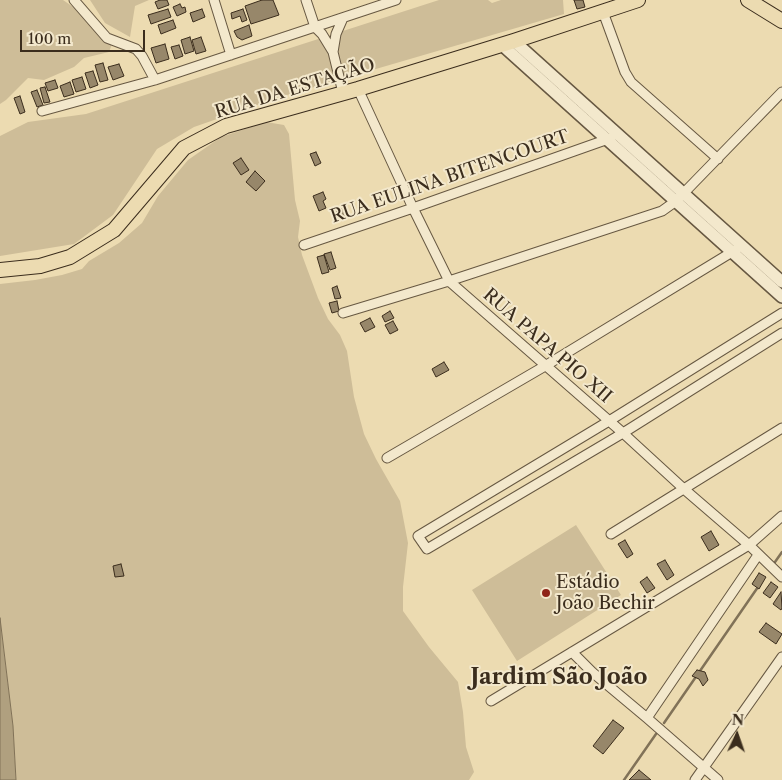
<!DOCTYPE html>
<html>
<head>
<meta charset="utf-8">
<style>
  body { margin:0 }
  #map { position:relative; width:782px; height:780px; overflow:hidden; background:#ecdbb1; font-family:"Libre Caslon Text",serif }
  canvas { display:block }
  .north { position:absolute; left:712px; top:710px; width:50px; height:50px; -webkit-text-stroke:4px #f3e8cc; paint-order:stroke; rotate:3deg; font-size:14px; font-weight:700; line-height:20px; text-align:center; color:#3b2d1d }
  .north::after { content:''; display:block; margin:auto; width:18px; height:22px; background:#3b2d1d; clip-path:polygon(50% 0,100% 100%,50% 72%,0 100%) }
  .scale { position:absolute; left:20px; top:30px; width:125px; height:22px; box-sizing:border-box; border:2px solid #3b2d1d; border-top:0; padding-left:6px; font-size:15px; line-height:18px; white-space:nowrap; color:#3b2d1d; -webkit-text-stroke:4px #f3e8cc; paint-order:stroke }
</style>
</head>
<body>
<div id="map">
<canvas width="782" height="780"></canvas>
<div class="north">N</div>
<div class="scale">100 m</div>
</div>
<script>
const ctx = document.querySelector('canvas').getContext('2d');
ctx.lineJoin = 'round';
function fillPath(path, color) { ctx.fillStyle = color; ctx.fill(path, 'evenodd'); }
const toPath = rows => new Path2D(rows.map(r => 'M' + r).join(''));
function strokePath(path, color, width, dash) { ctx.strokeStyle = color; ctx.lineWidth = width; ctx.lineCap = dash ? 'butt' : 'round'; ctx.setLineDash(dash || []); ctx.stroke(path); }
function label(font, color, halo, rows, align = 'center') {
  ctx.font = font + ' "Libre Caslon Text",serif'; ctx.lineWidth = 4; ctx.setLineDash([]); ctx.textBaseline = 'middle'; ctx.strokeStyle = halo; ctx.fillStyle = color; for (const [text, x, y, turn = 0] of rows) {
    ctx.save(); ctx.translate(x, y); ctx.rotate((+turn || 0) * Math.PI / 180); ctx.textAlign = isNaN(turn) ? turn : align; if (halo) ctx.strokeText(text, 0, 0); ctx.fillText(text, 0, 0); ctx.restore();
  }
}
const green = toPath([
  [0,0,63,0,79,11,112,44,109,52,84,58,74,67,44,80,28,78,6,100,0,104],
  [90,0,149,0,135,6,130,37,105,23],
  [439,0,488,0,492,3,501,0,563,0,564,14,280,97,194,127,157,149,113,215,74,244,0,256,0,136,28,122,86,114],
  [266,122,284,125,289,134,295,200,300,221,298,237,302,255,318,298,328,319,340,335,347,351,354,397,364,434,376,459,400,501,408,543,403,587,403,611,429,647,458,682,463,712,466,747,474,772,469,780,16,780,13,726,0,618,0,284,35,280,62,275,82,269,89,261,119,243,142,223,158,196,188,160,221,137],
  [576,525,621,595,517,661,472,590]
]);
const water = toPath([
  [0,618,13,726,16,780,0,780,0,618]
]);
const stream = toPath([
  [775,562,782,552],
  [664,723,758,587],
  [624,780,656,734]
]);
const building = toPath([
  [160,0,167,0,169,5,158,9,155,2,160,0],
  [262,0,273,0,279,15,251,24,245,6,262,0],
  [574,0,583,0,585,7,577,9,574,0],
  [180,4,182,8,185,7,186,12,177,16,173,7,180,4],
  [168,9,171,17,151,24,148,15,168,9],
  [202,9,205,17,193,22,190,13,202,9],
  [243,9,247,20,242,22,240,16,232,19,231,13,243,9],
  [173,20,176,28,161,34,158,25,173,20],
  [249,25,252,36,242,40,237,37,234,31,249,25],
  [190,37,194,51,185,54,181,40,190,37],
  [201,37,206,51,196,54,192,40,201,37],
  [165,44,169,59,156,63,151,48,165,44],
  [179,45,183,56,175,59,171,47,179,45],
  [103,63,108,80,100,82,95,65,103,63],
  [119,64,124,76,113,80,108,67,119,64],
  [93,71,98,85,90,88,85,73,93,71],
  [82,77,86,89,76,92,72,80,82,77],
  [55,80,58,88,48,91,45,83,55,80],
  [70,82,74,94,64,97,60,86,70,82],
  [45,87,50,102,44,103,40,88,45,87],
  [37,90,43,105,37,107,31,92,37,90],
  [20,96,25,112,20,114,14,98,20,96],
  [316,152,321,163,315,166,310,154,316,152],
  [241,158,249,170,241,175,233,163,241,158],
  [255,171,265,181,256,191,246,182,255,171],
  [323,192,326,199,323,201,326,208,319,211,313,196,323,192],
  [344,207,348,215,340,219,336,212,344,207],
  [331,252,336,268,330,270,324,254,331,252],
  [324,255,329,272,322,274,317,257,324,255],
  [337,286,341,298,335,299,332,288,337,286],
  [337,301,339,311,332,313,329,303,337,301],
  [390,311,394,318,385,322,382,316,390,311],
  [370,318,375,327,365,332,360,323,370,318],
  [393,321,398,330,390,334,385,325,393,321],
  [444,362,449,370,436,377,432,369,444,362],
  [711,531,719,545,709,551,701,537,711,531],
  [625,540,633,554,627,558,618,544,625,540],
  [665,560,674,575,667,580,657,564,665,560],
  [121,564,124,576,115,577,113,566,121,564],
  [759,573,766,577,759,589,752,584,759,573],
  [647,577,655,588,647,593,640,582,647,577],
  [771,582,778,587,770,598,763,593,771,582],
  [781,592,782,608,781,610,773,604,781,592],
  [766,623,782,634,776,644,759,632,766,623],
  [697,670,705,672,708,680,703,686,699,679,692,676,697,670],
  [613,720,624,728,603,754,593,746,613,720],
  [639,770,651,780,629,780,639,770]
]);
const minor = toPath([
  [74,0,107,38,136,49,142,56,155,80],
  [214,0,231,55],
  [306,0,315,27,322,34,333,52],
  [603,12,625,72,631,82,718,159],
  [343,18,336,34,333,52,343,93],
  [358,89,413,208,449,281,623,433,684,489,749,545,782,577],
  [42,111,155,80,396,0],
  [304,245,413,208,611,138],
  [343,313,449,281,662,211,676,201,782,92],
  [782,313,609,421,418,536,427,549,623,433,782,333],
  [387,458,545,366,737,249],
  [611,534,782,428],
  [572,652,592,672,647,718,718,780],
  [491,701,749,545,782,516],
  [647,718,758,555],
  [695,780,782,657]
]);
const tertiary = toPath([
  [514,41,782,282],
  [502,45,782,297]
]);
const primary = toPath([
  [748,0,782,21],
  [0,270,40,266,70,257,114,230,184,148,226,126,358,89,514,41,638,0]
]);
const markers = [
  [546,593,5,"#8f2418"]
];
const streetNames = [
  ["RUA DA ESTAÇÃO",295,89,-17],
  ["RUA EULINA BITENCOURT",450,177,-19],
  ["RUA PAPA PIO XII",547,346,41]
];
const poiNames = [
  ["Estádio",556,583],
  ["João Bechir",556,604]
];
const districtNames = [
  ["Jardim São João",559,678]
];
fillPath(green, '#cebd98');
fillPath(water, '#b0a07f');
strokePath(water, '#817258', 1);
strokePath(stream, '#817258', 2.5);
fillPath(building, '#97876a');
strokePath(building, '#3b2d1d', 1);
strokePath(minor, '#675842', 11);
strokePath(tertiary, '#675842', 14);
strokePath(primary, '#3b2d1d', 16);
strokePath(minor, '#f3e8cc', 9);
strokePath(tertiary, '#f3e8cc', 11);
strokePath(primary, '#ecdbb1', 14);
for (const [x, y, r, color] of markers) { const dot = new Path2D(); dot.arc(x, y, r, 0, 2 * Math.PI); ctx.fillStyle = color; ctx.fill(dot); strokePath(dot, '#f3e8cc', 2); }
label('18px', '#3b2d1d', '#f3e8cc', streetNames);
label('18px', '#3b2d1d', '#f3e8cc', poiNames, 'left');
label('bold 22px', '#3b2d1d', '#f3e8cc', districtNames);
</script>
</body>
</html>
